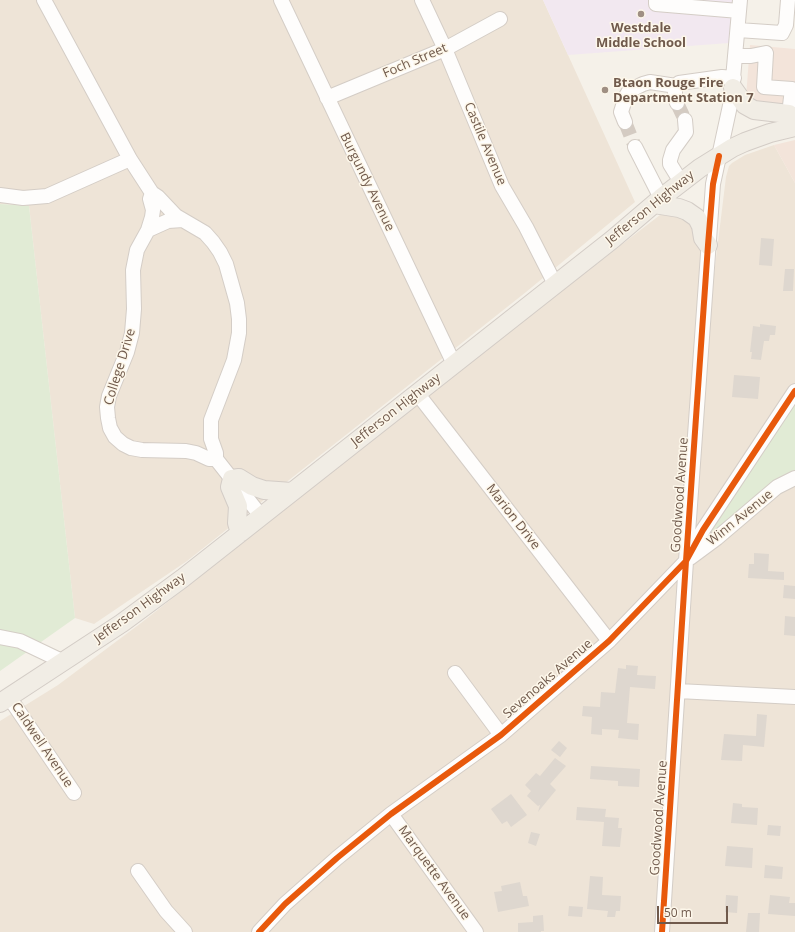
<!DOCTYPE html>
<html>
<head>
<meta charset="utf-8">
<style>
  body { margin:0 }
  #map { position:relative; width:795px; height:932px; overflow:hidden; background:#f5f1e9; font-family:"Open Sans",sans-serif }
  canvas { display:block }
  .scale { position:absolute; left:657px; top:906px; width:71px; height:18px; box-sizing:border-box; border:2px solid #705a4c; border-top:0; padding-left:5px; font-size:12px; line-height:14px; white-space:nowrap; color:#705a4c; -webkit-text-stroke:3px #fdf7ea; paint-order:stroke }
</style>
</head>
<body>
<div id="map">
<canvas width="795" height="932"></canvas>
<div class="scale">50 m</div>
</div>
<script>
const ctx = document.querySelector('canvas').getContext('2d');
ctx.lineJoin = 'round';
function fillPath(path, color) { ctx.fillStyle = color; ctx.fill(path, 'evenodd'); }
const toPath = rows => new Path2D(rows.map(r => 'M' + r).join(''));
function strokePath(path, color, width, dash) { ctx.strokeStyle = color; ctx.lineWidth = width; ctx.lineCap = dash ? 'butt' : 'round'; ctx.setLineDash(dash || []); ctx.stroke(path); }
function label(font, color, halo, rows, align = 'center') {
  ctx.font = font + ' "Open Sans",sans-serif'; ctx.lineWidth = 3; ctx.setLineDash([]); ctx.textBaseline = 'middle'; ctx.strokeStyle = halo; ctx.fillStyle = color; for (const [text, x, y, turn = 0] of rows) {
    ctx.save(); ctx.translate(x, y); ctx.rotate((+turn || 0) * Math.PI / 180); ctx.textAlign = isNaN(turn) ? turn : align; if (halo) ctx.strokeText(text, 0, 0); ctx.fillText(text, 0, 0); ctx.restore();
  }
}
const residential = toPath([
  [0,0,543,0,635,202,526,292,187,561,94,624,75,618,29,206,0,204],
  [774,145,795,183,795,385,698,526,695,524,709,315,726,177,729,166,732,163,745,155],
  [668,212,687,215,702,253,657,932,0,932,0,721,58,685,141,623,568,286,660,215],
  [795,481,795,932,666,932,689,575,694,563]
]);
const commercial = toPath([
  [750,45,795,49,795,109,772,107,746,97],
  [795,140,795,183,774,145]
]);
const education = toPath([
  [543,0,735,0,729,43,568,55]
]);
const green = toPath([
  [0,204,29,206,75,618,0,671],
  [795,397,795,475,702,540]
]);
const building = toPath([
  [761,238,774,239,772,266,759,265],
  [785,269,794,269,793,291,783,291],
  [760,324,776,326,775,335,770,335,769,341,764,341,761,360,751,359,752,352,750,352,753,326,760,327],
  [734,375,760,377,758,399,732,397],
  [754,553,769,554,768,571,784,572,784,580,748,578,749,564,754,564],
  [784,585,795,586,795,599,783,598],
  [785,616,795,617,795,636,784,635],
  [626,665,638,666,637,675,656,676,655,689,630,687,627,723,639,724,638,740,618,738,619,730,602,729,602,735,591,734,592,717,582,716,583,706,600,707,601,692,615,693,618,668,626,669],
  [757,714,767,715,764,747,743,745,742,761,721,760,724,734,756,736],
  [559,741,567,748,560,757,551,750],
  [555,758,566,766,550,784,556,790,538,812,540,805,538,806,527,796,531,791,525,785,536,773,540,776],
  [591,766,640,769,639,787,618,786,618,781,590,779],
  [511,794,527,815,511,827,507,821,502,824,491,809],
  [733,803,742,804,742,807,758,808,757,825,731,823],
  [577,807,606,809,605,817,619,818,618,828,622,828,620,847,602,846,604,822,576,820],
  [768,825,781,826,780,836,767,835],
  [531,832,540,834,536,846,528,843],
  [727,846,753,848,752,868,725,866],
  [765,865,783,867,782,879,764,878],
  [590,876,603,877,602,895,621,896,620,911,616,911,615,917,607,917,608,911,587,909],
  [520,882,523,896,527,896,529,906,498,912,494,892,502,891,501,886],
  [726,895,738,896,737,913,725,912],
  [770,895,790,897,789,903,795,903,795,916,768,914],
  [569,906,583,907,582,917,568,916],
  [748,913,760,913,759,932,746,932],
  [543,915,544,931,541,931,541,932,518,932,518,923,533,922,533,916]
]);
const minorTunnel = toPath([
  [677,103,685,120],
  [625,122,635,147]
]);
const minor = toPath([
  [44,0,130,159,152,193,158,197,176,216,205,233,213,242,220,252,226,264,237,303,239,319,239,333,234,360,211,420,211,439,216,453,216,459,261,516],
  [281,0,454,364],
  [422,0,445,49,502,186,526,227,555,284],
  [656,0,656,4,739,11],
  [738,30,782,33,786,25,788,0],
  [735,56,751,56,766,53,764,87,792,89,789,114],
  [327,98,445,49,500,19],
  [677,103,675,97,675,89,676,86,679,83,722,77,734,78],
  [625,122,621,112,626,96,629,91,643,84,650,82,676,86],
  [635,147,661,198],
  [681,182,670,164,670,160,673,150,686,132,685,120],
  [152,193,150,199,153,210,152,217,148,230,137,250,133,270,134,309,132,333,127,352,109,396,107,407,108,418,110,428,115,437,123,444,131,448,142,450,186,451,196,453,209,459,216,459],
  [0,195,23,198,47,196,130,159],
  [148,230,168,221,183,220],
  [417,393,609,641],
  [690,558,717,538,777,487,795,478],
  [0,637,20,641,64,662],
  [455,673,501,735],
  [678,691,795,697],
  [9,697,74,793],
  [391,814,476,932],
  [138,871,166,911,185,932],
  [259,932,285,904,337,858,391,814,501,735,609,641,686,561,703,530,795,391],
  [662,932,686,561,713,184,731,101,740,0]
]);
const major = toPath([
  [733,88,745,105,754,110,789,114,795,121],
  [654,204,679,208,687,211,697,218,701,226,703,238,708,245],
  [240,533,237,523,238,506,230,487,232,479,239,478,252,486,264,490,292,492],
  [0,703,122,623,183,578,613,239,661,198,700,168,732,148,745,142,770,133,795,127]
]);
const cycleway = toPath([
  [259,932,285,904,337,858,391,814,501,735,609,641,686,561,703,530,795,391],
  [662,932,686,561,708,245,713,184,719,156]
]);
const markers = [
  [641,14,4,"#9f8f83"],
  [605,90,4,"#9f8f83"]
];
const poiNames = [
  ["Westdale",641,28],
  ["Middle School",641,43],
  ["Btaon Rouge Fire",613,83,"left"],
  ["Department Station 7",613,98,"left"]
];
const streetNames = [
  ["Foch Street",415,61,-23],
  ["Castile Avenue",485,144,67],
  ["Burgundy Avenue",367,182,64],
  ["Jefferson Highway",650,208,-39],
  ["College Drive",120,367,-73],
  ["Jefferson Highway",396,410,-38],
  ["Goodwood Avenue",680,495,-86],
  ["Marion Drive",513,517,52],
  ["Winn Avenue",740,518,-39],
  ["Jefferson Highway",140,608,-36],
  ["Sevenoaks Avenue",548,679,-41],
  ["Caldwell Avenue",42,745,56],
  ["Goodwood Avenue",659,818,-86],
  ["Marquette Avenue",434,873,54]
];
fillPath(residential, '#eee4d7');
fillPath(commercial, '#f3e4da');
fillPath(education, '#f2e8f0');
fillPath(green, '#e1ebd5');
fillPath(building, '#ded7cf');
strokePath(minorTunnel, '#d4cbc2', 14, [14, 7]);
strokePath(minor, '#d4cdc6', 16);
strokePath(major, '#d3ccc6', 20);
strokePath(minor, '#fefdfc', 14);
strokePath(major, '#f1ede5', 18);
strokePath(cycleway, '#e8590c', 6);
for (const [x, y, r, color] of markers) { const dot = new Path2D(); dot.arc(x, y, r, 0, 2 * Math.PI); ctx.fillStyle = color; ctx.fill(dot); strokePath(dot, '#fdf7ea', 1.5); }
label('bold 13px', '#705a4c', '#fdf7ea', poiNames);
label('13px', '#705a4c', '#fdf7ea', streetNames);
</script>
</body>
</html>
